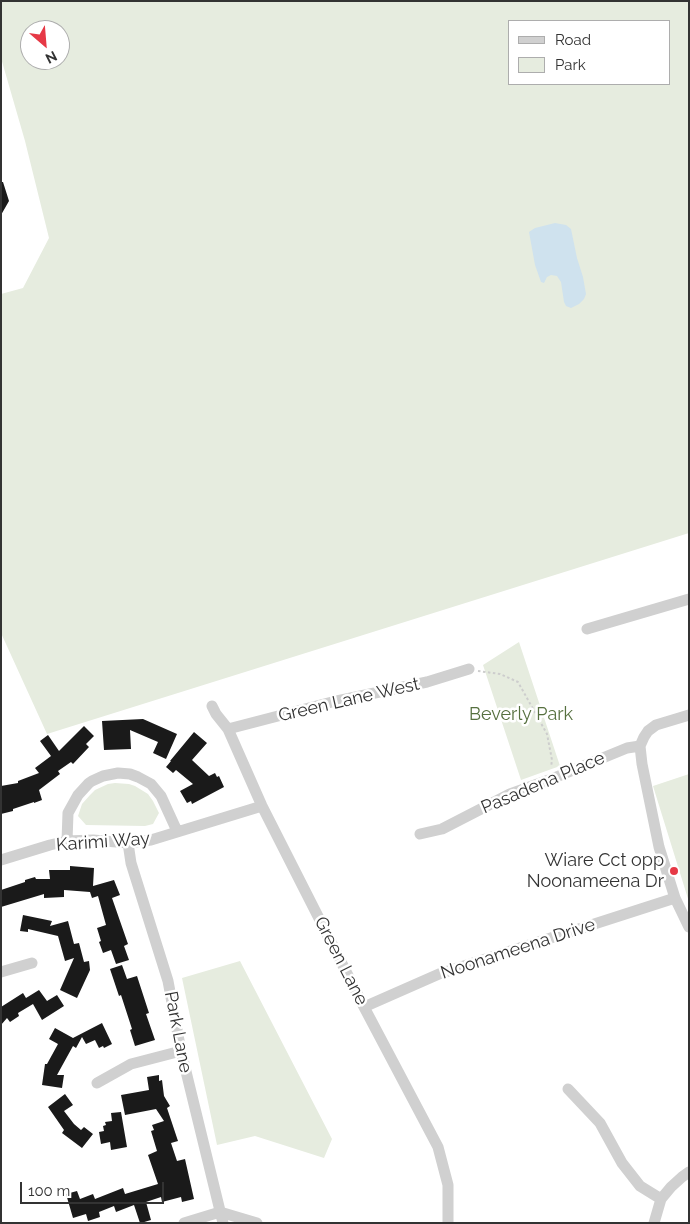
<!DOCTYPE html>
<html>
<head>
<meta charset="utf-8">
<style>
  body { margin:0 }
  #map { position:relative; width:690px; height:1224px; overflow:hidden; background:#fff; font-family:Raleway,sans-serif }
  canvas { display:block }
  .frame { position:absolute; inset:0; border:2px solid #333; pointer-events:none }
  .legend { position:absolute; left:508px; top:20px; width:162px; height:65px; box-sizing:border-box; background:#fff; border:1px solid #adadad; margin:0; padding:6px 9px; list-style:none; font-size:15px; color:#333 }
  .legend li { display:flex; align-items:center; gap:10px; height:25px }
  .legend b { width:25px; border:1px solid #adadad }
  .north { position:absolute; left:20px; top:20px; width:50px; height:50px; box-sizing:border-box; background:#fff; border:1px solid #adadad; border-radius:50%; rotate:153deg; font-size:14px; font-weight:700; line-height:20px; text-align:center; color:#333 }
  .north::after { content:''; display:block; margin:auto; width:18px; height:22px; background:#e63946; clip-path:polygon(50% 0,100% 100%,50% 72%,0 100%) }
  .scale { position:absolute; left:20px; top:1182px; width:144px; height:22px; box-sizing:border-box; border:2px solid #333; border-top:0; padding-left:6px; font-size:15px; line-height:18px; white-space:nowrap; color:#333; -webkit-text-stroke:4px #fff; paint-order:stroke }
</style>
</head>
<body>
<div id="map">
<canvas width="690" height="1224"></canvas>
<div class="frame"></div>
<ul class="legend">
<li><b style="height:6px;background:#d0d0d0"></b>Road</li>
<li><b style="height:14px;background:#e6ecdf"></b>Park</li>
</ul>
<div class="north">N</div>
<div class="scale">100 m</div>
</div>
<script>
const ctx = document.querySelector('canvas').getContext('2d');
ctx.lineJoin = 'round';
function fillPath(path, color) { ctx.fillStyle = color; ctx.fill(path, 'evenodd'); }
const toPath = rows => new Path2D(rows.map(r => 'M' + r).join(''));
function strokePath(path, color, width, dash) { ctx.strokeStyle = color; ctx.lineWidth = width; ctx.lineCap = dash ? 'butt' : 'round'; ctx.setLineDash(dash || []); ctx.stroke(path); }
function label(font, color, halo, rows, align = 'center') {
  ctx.font = font + ' Raleway,sans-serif'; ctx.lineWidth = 5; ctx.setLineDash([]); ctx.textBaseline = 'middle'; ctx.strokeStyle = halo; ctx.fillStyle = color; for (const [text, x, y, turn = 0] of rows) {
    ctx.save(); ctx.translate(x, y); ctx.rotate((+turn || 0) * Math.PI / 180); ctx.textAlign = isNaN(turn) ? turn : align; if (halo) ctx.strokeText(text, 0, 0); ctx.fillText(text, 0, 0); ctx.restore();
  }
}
const green = toPath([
  [1,1,689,1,689,533,47,734,1,633,1,294,23,288,49,238,25,141,1,58],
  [509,21,669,21,669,84,509,84],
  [30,30,60,30,60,60,30,60],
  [519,642,560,766,521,780,483,665],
  [689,774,689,902,653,786],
  [115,783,129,784,135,786,148,794,153,801,159,813,153,824,145,826,86,825,78,816,82,804,90,795,95,790,108,784],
  [240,961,332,1139,324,1158,255,1136,217,1145,182,978]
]);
const water = toPath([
  [555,223,566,225,571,229,577,258,583,277,586,294,584,299,579,304,571,308,566,306,564,302,561,282,557,276,551,275,547,277,544,283,541,282,535,265,529,232,535,228]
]);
const building = toPath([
  [1,182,3,182,9,201,1,215],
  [143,719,177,734,166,759,153,753,158,742,130,730,131,749,104,750,102,721],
  [84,726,94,736,86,744,89,747,73,764,71,762,58,771,60,774,39,790,42,800,34,803,34,802,13,809,13,811,1,814,1,786,18,783,18,781,39,773,35,768,51,756,40,741,48,735,59,751],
  [194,732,207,743,192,760,209,776,215,773,217,777,219,776,224,787,192,804,191,801,187,803,180,791,193,784,176,770,173,773,166,767,171,761,170,761],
  [70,866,94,868,93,886,114,880,120,895,112,898,128,944,124,946,129,960,116,964,111,950,103,953,99,942,101,941,97,928,106,925,98,896,92,898,90,892,64,890,64,897,44,898,44,894,1,907,1,890,25,882,25,880,35,877,36,879,50,879,49,870,70,870],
  [23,915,52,921,50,926,68,921,74,944,79,943,84,962,89,961,90,970,77,998,60,990,74,958,65,961,58,936,28,929,28,932,20,931],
  [122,965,127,979,137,976,149,1013,146,1014,155,1040,135,1046,130,1030,132,1029,121,995,119,996,110,969],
  [39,990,47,1001,57,995,64,1006,42,1020,33,1004,18,1013,19,1016,10,1022,7,1018,1,1025,1,1007,23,993,26,998],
  [102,1023,112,1044,104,1048,103,1046,99,1048,95,1040,86,1044,82,1037,76,1048,73,1046,57,1075,64,1075,62,1088,42,1085,45,1064,47,1064,58,1044,49,1039,55,1028,73,1038],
  [159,1075,159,1081,162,1080,164,1096,170,1106,167,1108,178,1141,171,1143,177,1161,185,1159,194,1199,182,1202,181,1197,162,1202,161,1197,146,1202,151,1220,141,1223,140,1223,134,1205,116,1212,114,1206,99,1212,100,1217,88,1221,86,1214,73,1218,66,1194,77,1191,80,1199,93,1194,95,1199,123,1188,125,1194,158,1184,148,1155,157,1151,151,1131,154,1130,152,1125,164,1121,156,1109,125,1115,121,1095,149,1090,147,1077],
  [65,1094,73,1105,64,1111,74,1124,81,1130,84,1127,93,1134,82,1148,62,1133,64,1130,48,1107],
  [121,1112,127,1147,111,1150,110,1142,101,1144,99,1132,104,1131,103,1126,106,1125,105,1122,112,1121,111,1113]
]);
const path = toPath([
  [478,671,500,674,518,682,547,734,552,760,551,767]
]);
const minor = toPath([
  [587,629,689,599],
  [212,706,216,714,228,729,262,806,364,1007,438,1147,448,1185,448,1223],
  [689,715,656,725,648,731,644,737,640,746,642,764,659,847,675,898,689,927],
  [228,729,332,702,427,682,469,669],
  [420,834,442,829,510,794,549,780,627,748,640,746],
  [67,841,68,813,78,795,89,783,92,781,103,776,118,773,130,774,138,777,151,784,161,796,177,831],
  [128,843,131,863,168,981,181,1051,223,1223],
  [1,860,50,845,67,841,93,840,128,843,151,840,262,806],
  [1,972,32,963],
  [364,1007,439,974,675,898],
  [97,1083,131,1064,181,1051],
  [568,1089,600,1123,622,1163,640,1186,661,1199],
  [184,1223,220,1212,257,1223],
  [654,1223,661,1199,671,1187,682,1177,689,1172]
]);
const markers = [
  [674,871,5,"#e63946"]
];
const streetNames = [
  ["Green Lane West",349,700,-13],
  ["Pasadena Place",543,783,-23],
  ["Karimi Way",103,842,-4],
  ["Noonameena Drive",518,949,-18],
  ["Green Lane",341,961,63],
  ["Park Lane",178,1032,79]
];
const parkNames = [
  ["Beverly Park",521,715]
];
const poiNames = [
  ["Wiare Cct opp",664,861],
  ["Noonameena Dr",664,882]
];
fillPath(green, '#e6ecdf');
fillPath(water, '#cfe2ee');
fillPath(building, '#1a1a1a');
strokePath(path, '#cdcdcd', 2, [2.5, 2.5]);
strokePath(minor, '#d0d0d0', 11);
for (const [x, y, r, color] of markers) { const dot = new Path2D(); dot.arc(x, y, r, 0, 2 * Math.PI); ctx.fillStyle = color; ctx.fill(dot); strokePath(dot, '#fff', 2); }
label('18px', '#333', '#fff', streetNames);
label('18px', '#56703f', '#fff', parkNames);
label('18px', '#333', '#fff', poiNames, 'right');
</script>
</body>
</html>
